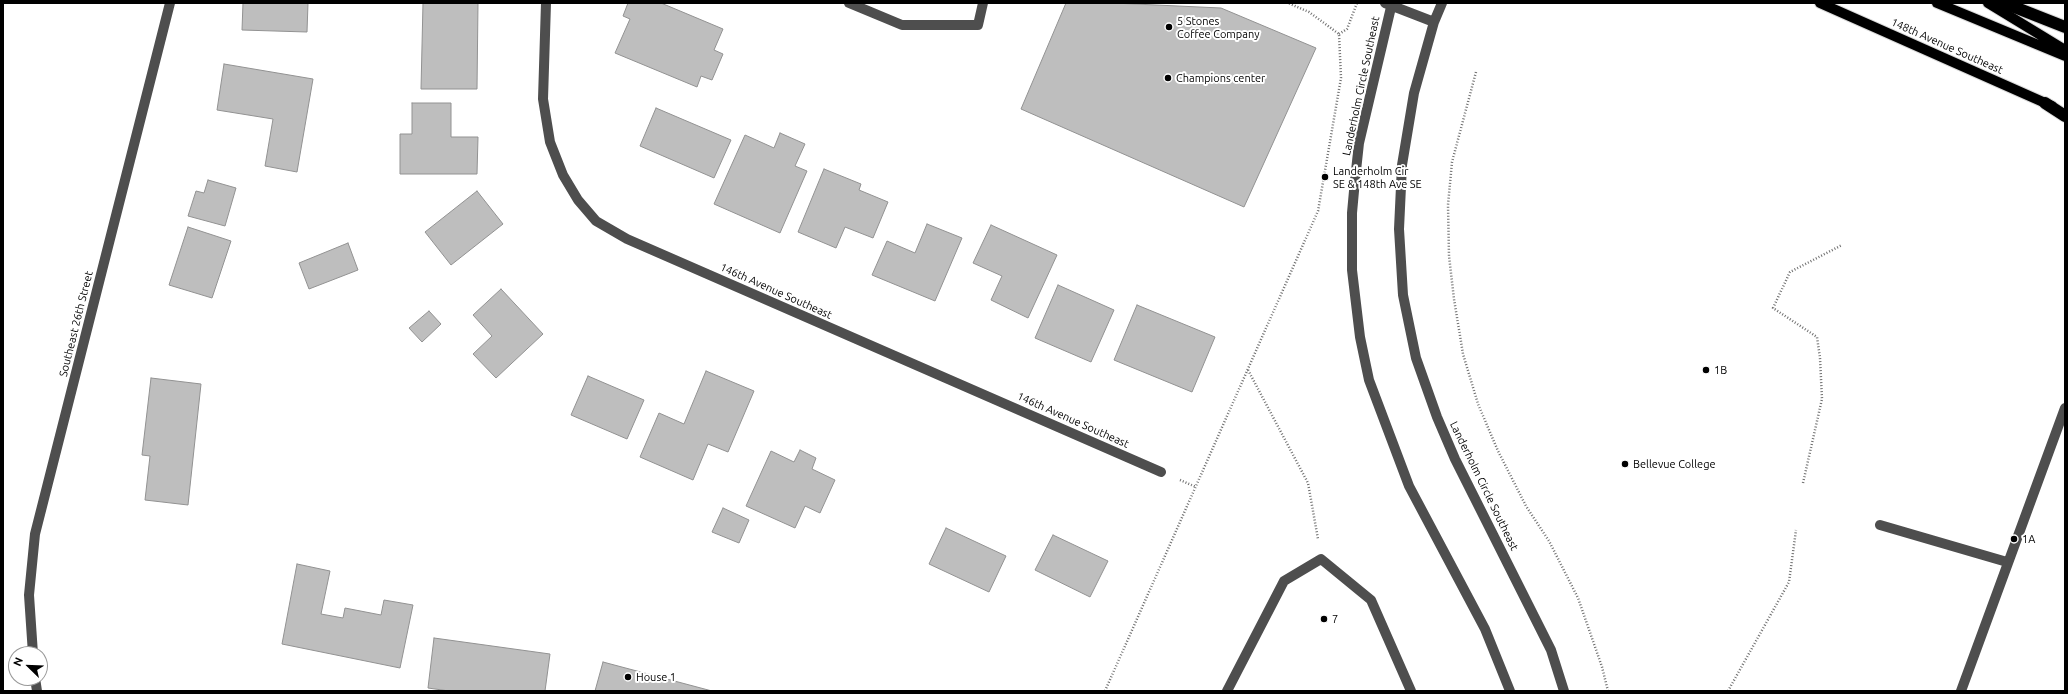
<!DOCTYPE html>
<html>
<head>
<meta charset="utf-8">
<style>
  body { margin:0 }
  #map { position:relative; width:2068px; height:694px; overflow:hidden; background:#fff; font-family:Ubuntu,sans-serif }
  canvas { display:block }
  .frame { position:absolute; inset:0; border:4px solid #000; pointer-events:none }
  .north { position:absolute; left:8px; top:646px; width:40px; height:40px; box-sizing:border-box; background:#fff; border:1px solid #999; border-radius:50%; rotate:293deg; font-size:11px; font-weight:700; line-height:16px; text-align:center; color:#000 }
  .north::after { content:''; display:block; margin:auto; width:14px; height:18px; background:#000; clip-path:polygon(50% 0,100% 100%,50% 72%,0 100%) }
</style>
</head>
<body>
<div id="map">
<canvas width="2068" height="694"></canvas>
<div class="frame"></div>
<div class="north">N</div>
</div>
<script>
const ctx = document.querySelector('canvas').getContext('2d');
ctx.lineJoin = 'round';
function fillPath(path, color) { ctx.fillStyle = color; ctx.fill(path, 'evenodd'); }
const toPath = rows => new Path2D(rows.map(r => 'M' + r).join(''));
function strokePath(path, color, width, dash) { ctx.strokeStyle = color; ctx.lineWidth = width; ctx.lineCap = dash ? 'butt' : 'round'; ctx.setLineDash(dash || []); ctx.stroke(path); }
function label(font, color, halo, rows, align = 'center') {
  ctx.font = font + ' Ubuntu,sans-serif'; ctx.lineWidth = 4; ctx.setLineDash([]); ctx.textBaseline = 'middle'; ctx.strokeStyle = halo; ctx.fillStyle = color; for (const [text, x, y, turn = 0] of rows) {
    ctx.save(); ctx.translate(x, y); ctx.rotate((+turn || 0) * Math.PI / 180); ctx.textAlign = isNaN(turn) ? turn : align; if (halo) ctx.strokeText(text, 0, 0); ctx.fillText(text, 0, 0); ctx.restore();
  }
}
const building = toPath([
  [243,3,308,3,307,32,242,30,243,3],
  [423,3,478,3,477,89,421,89,423,3],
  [628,3,661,3,723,29,714,50,723,54,712,80,701,76,697,87,615,53,630,19,623,16,628,3],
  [1066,3,1113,3,1221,8,1316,48,1244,207,1021,109,1066,3],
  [224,64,313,79,297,172,265,166,273,119,217,110,224,64],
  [412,103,451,103,451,137,478,137,477,174,400,174,400,134,412,134,412,103],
  [656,108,731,140,714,178,640,146,656,108],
  [780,133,805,144,795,166,807,171,780,233,714,204,745,135,774,148,780,133],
  [824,169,861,184,859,190,888,202,873,238,845,227,836,248,798,232,824,169],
  [208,180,236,188,225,226,188,216,196,191,204,193,208,180],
  [477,191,503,224,451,265,425,232,477,191],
  [927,224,962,238,935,301,872,275,887,241,915,253,927,224],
  [991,225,1057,255,1028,318,991,300,1002,276,973,263,991,225],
  [188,227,231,241,212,298,169,285,188,227],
  [348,243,358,270,309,289,299,263,348,243],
  [1058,285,1114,310,1091,362,1035,338,1058,285],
  [501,289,543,334,496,378,473,354,492,336,473,315,501,289],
  [1137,305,1215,337,1192,392,1114,360,1137,305],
  [429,311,441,324,422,342,409,328,429,311],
  [706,371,754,391,728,452,708,444,693,480,640,457,659,413,684,424,706,371],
  [588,376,644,400,627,439,571,415,588,376],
  [151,378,201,384,188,505,145,500,150,456,142,455,151,378],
  [800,450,816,458,812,469,835,480,820,513,805,506,795,528,746,506,771,451,794,462,800,450],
  [723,508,749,520,739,543,712,532,723,508],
  [946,528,1006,556,989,592,929,564,946,528],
  [1053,535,1108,561,1090,597,1035,570,1053,535],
  [297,564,330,571,321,614,343,618,345,608,381,615,384,600,413,605,400,668,282,644,297,564],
  [434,638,550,654,545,691,449,691,428,688,434,638],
  [603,662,712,691,595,691,603,662]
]);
const path = toPath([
  [1339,34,1347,29,1357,3],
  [1476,72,1452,162,1448,205,1449,256,1454,299,1463,354,1478,404,1498,451,1526,506,1549,541,1578,598,1602,667,1608,691],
  [1248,370,1308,483,1318,539],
  [1180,480,1196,487],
  [1803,483,1822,399,1820,358,1817,337,1773,308,1790,272,1842,245],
  [1105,691,1318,211,1341,78,1339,34,1309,12,1288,3],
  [1728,691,1789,582,1796,530]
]);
const minor = toPath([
  [546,3,543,99,550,142,563,175,578,200,596,221,627,239,1161,472],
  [849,3,902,25,978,25,983,3],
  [1385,3,1434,22],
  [1392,3,1359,143,1355,180,1352,213,1352,270,1360,337,1369,380,1409,486,1485,629,1510,691],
  [1442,3,1434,22,1414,93,1402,165,1399,229,1403,295,1416,358,1437,417,1455,459,1551,650,1564,691],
  [1880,525,2007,562],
  [33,654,29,595,35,534,170,3],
  [35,678,37,691],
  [1227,691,1284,581,1321,559,1371,600,1411,691],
  [1961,691,2065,408]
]);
const major = toPath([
  [1820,3,2052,106],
  [1937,3,2065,56],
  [1988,3,2065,50]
]);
const highway = toPath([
  [2004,3,2065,27],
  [2045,103,2065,116]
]);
const markers = [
  [1169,27,4,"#000"],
  [1168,78,4,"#000"],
  [1325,177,4,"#000"],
  [1706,370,4,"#000"],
  [1625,464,4,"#000"],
  [2014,539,4,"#000"],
  [1324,619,4,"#000"],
  [628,677,4,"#000"]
];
const poiNames = [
  ["5 Stones",1177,21],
  ["Coffee Company",1177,34],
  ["Champions center",1176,78],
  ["Landerholm Cir",1333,171],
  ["SE & 148th Ave SE",1333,184],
  ["1B",1714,370],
  ["Bellevue College",1633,464],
  ["1A",2022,539],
  ["7",1332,619],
  ["House 1",636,677]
];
const streetNames = [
  ["148th Avenue Southeast",1947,46,24],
  ["Landerholm Circle Southeast",1361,86,-78],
  ["146th Avenue Southeast",776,291,24],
  ["Southeast 26th Street",76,324,-76],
  ["146th Avenue Southeast",1073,420,24],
  ["Landerholm Circle Southeast",1484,486,64]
];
fillPath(building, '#bebebe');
strokePath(building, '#929292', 1);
strokePath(major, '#dbdbdb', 12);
strokePath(highway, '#dbdbdb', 14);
strokePath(path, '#707070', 2.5, [1, 2]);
strokePath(minor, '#4e4e4e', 10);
strokePath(major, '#000', 10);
strokePath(highway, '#000', 12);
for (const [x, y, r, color] of markers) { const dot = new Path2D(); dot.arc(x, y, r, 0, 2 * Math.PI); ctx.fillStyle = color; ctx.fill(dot); strokePath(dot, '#fff', 1.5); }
label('11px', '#000', '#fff', poiNames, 'left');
label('11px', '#000', '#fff', streetNames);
</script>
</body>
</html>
